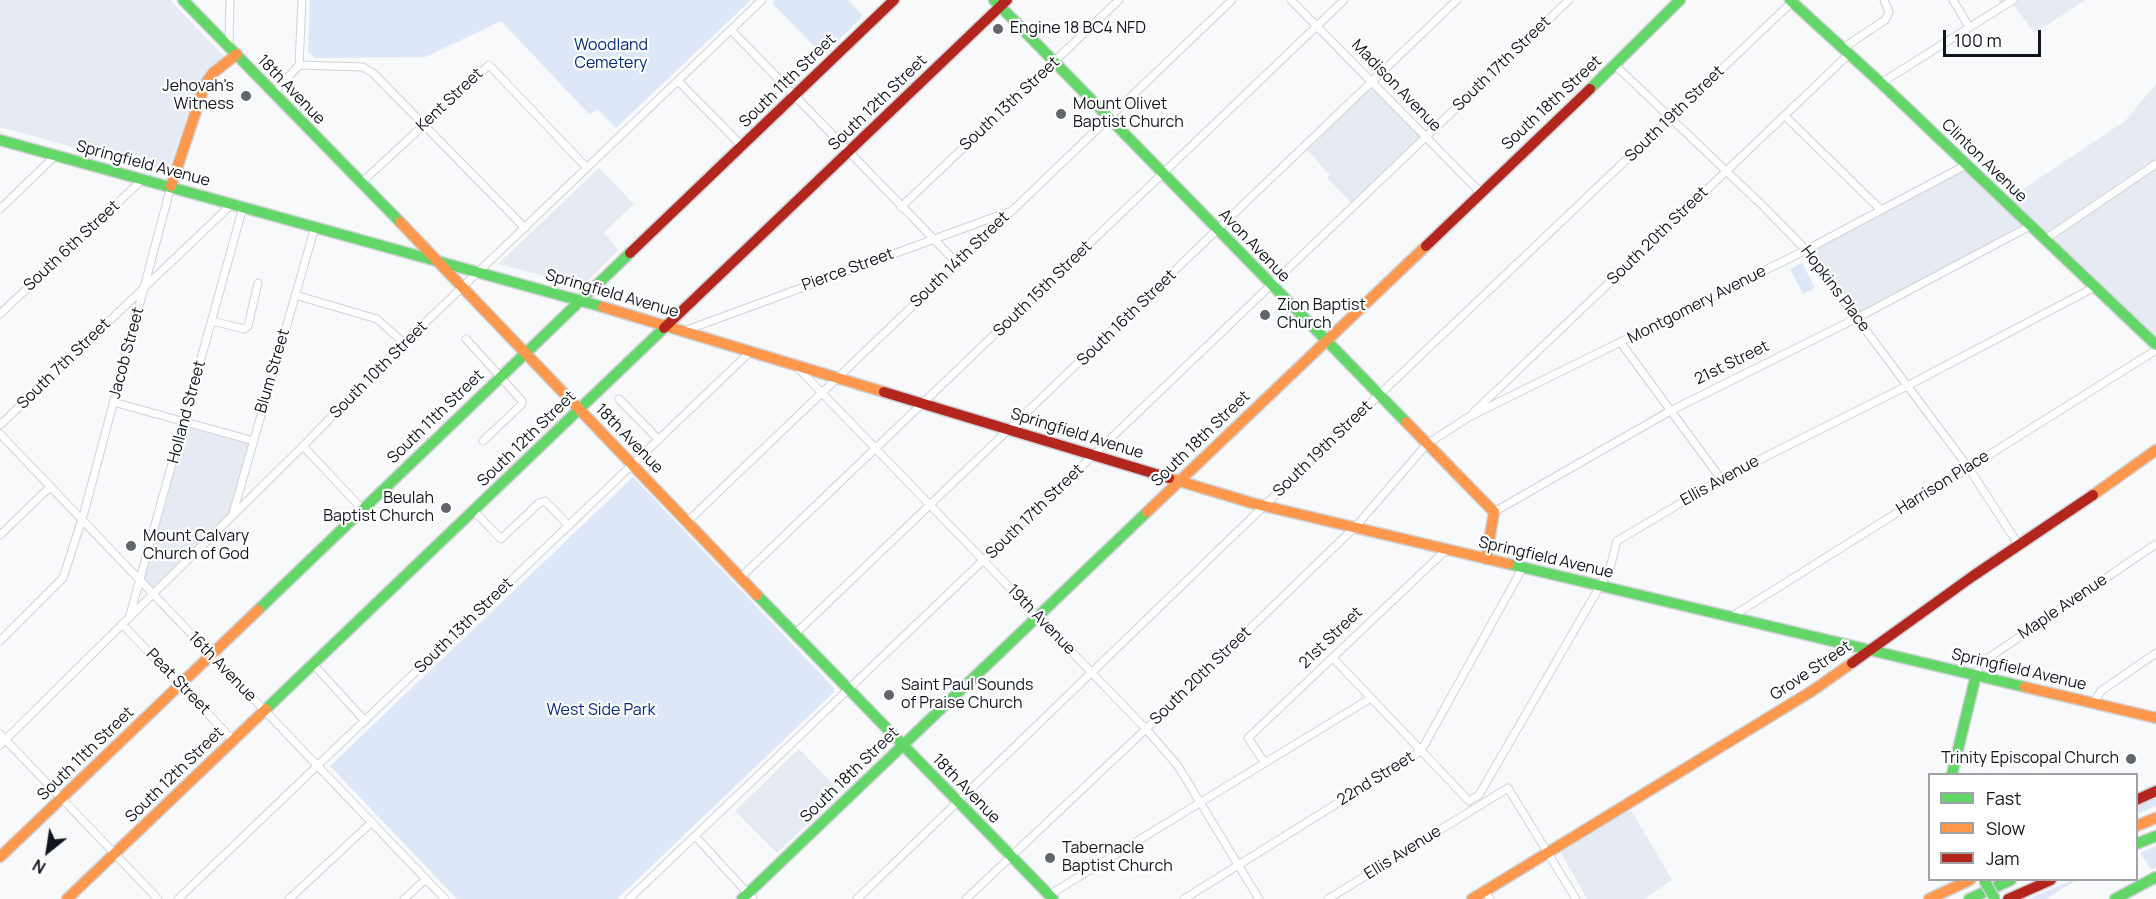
<!DOCTYPE html>
<html>
<head>
<meta charset="utf-8">
<style>
  body { margin:0 }
  #map { position:relative; width:2156px; height:899px; overflow:hidden; background:#f7f9fb; font-family:Manrope,sans-serif }
  canvas { display:block }
  .legend { position:absolute; left:1928px; top:773px; width:210px; height:108px; box-sizing:border-box; background:#fff; border:2px solid #a0a2a5; margin:0; padding:8px 10px; list-style:none; font-size:18px; color:#11161e }
  .legend li { display:flex; align-items:center; gap:12px; height:30px }
  .legend b { width:30px; border:2px solid #a0a2a5 }
  .north { position:absolute; left:18px; top:821px; width:60px; height:60px; -webkit-text-stroke:4px #fff; paint-order:stroke; rotate:210deg; font-size:16px; font-weight:700; line-height:24px; text-align:center; color:#11161e }
  .north::after { content:''; display:block; margin:auto; width:21px; height:27px; background:#11161e; clip-path:polygon(50% 0,100% 100%,50% 72%,0 100%) }
  .scale { position:absolute; left:1943px; top:30px; width:98px; height:27px; box-sizing:border-box; border:3px solid #11161e; border-top:0; padding-left:8px; font-size:18px; line-height:21px; white-space:nowrap; color:#11161e; -webkit-text-stroke:4px #fff; paint-order:stroke }
</style>
</head>
<body>
<div id="map">
<canvas width="2156" height="899"></canvas>
<ul class="legend">
<li><b style="height:8px;background:#63d668"></b>Fast</li>
<li><b style="height:8px;background:#ff974d"></b>Slow</li>
<li><b style="height:8px;background:#b3261e"></b>Jam</li>
</ul>
<div class="north">N</div>
<div class="scale">100 m</div>
</div>
<script>
const ctx = document.querySelector('canvas').getContext('2d');
ctx.lineJoin = 'round';
function fillPath(path, color) { ctx.fillStyle = color; ctx.fill(path, 'evenodd'); }
const toPath = rows => new Path2D(rows.map(r => 'M' + r).join(''));
function strokePath(path, color, width, dash) { ctx.strokeStyle = color; ctx.lineWidth = width; ctx.lineCap = dash ? 'butt' : 'round'; ctx.setLineDash(dash || []); ctx.stroke(path); }
function label(font, color, halo, rows, align = 'center') {
  ctx.font = font + ' Manrope,sans-serif'; ctx.lineWidth = 4.5; ctx.setLineDash([]); ctx.textBaseline = 'middle'; ctx.strokeStyle = halo; ctx.fillStyle = color; for (const [text, x, y, turn = 0] of rows) {
    ctx.save(); ctx.translate(x, y); ctx.rotate((+turn || 0) * Math.PI / 180); ctx.textAlign = isNaN(turn) ? turn : align; if (halo) ctx.strokeText(text, 0, 0); ctx.fillText(text, 0, 0); ctx.restore();
  }
}
const built = toPath([
  [0,0,170,0,224,56,206,74,198,85,167,173,0,127],
  [1998,0,2085,0,2035,33,2009,0,2001,5],
  [1372,84,1424,137,1352,204,1327,178,1330,175,1306,149],
  [2156,84,2156,348,2002,203,2125,121],
  [599,168,634,204,604,232,618,250,582,286,498,264],
  [1966,170,2023,226,1859,313,1811,249],
  [185,423,253,442,231,515,153,593,141,581],
  [799,749,841,792,777,853,735,811],
  [1630,808,1672,880,1644,899,1587,899,1561,853]
]);
const green = toPath([
  [310,0,751,0,616,128,598,110,589,114,501,21,425,57,315,58,308,52],
  [775,0,848,0,863,16,823,55,772,3],
  [1802,263,1815,288,1803,294,1790,269],
  [633,477,834,688,834,692,617,899,457,899,330,766],
  [2156,797,2156,806,2137,814,2137,807],
  [2156,846,2156,868,2152,870,2140,853],
  [2073,880,2076,880,2046,899,2028,899]
]);
const street = toPath([
  [1291,0,1480,192],
  [1953,0,1969,27],
  [731,30,957,263],
  [229,45,230,0],
  [1843,48,1885,20,1889,12,1884,0],
  [299,65,363,67,373,73,525,228],
  [1615,65,1764,207,1806,250,1968,467,2018,544],
  [678,81,742,146],
  [1881,83,2013,0],
  [274,93,299,65,302,0],
  [1785,116,1881,210],
  [361,183,489,65,587,168],
  [901,207,1119,0],
  [0,209,55,156],
  [2044,240,2156,164],
  [295,295,377,319,404,343],
  [0,314,143,179],
  [212,321,244,329,248,326,258,283],
  [684,331,1008,212],
  [466,339,522,401,522,404,483,441],
  [1621,343,1721,479],
  [796,366,1146,729,1178,766,1259,899],
  [619,399,659,440],
  [113,402,254,441],
  [1474,412,1849,54],
  [0,425,232,204],
  [0,434,445,899],
  [303,446,362,509],
  [474,511,501,539,539,503,545,501,569,526],
  [1494,512,1672,410,1857,318,2030,226],
  [233,513,315,227],
  [687,522,1232,0],
  [0,535,50,487],
  [741,577,1344,0],
  [130,615,243,207],
  [1731,617,2156,350],
  [122,624,233,740],
  [795,634,1457,0],
  [0,641,63,578,84,513,171,186],
  [1333,658,1469,801,1479,795,1600,586,1610,568,1617,541,1721,479,1907,386,2095,287],
  [313,664,365,721],
  [1976,675,1980,665,1984,661,2156,544],
  [2093,703,2101,691,2156,653],
  [0,734,158,899],
  [0,745,303,446,404,343,762,0],
  [1265,763,1248,738,1447,549],
  [695,836,753,899],
  [1485,891,1490,899],
  [1049,895,1371,698],
  [178,899,750,352],
  [289,899,372,822],
  [404,899,426,879],
  [629,899,1569,0],
  [857,899,1379,395,1792,2],
  [966,899,1146,729,1356,526,1427,444,1467,418,1806,250,1966,165],
  [1184,899,1421,751,1523,567],
  [1328,899,1508,788,1576,899]
]);
const fast = toPath([
  [183,0,400,222],
  [994,0,1406,422],
  [1790,0,1882,84,2156,345],
  [1590,89,1680,0],
  [0,140,603,307],
  [1509,564,2025,687],
  [757,595,1053,899],
  [258,610,630,253],
  [266,709,664,328],
  [1952,774,1976,675],
  [2136,844,2156,836],
  [742,899,1147,512],
  [1969,899,2011,880],
  [2115,899,2156,877]
]);
const slow = toPath([
  [171,186,205,84,213,73,237,54],
  [400,222,757,595],
  [603,307,884,392],
  [1406,422,1494,512,1486,559],
  [1169,478,1252,503,1509,564],
  [2093,495,2156,450],
  [1147,512,1426,246],
  [2025,687,2156,718],
  [2136,826,2156,818],
  [0,857,258,610],
  [67,899,266,709],
  [1472,899,1812,691,1852,663],
  [1929,899,1970,880]
]);
const jam = toPath([
  [1426,246,1590,89],
  [630,253,894,0],
  [664,328,1007,0],
  [884,392,1169,478],
  [1852,663,1973,576,2093,495],
  [2136,800,2156,791],
  [2008,899,2051,880]
]);
const fastBridge = toPath([
  [1984,880,1995,899]
]);
const markers = [
  [998,29,6,"#62656b"],
  [246,96,6,"#62656b"],
  [1061,114,6,"#62656b"],
  [1265,315,6,"#62656b"],
  [446,508,6,"#62656b"],
  [131,546,6,"#62656b"],
  [889,695,6,"#62656b"],
  [2131,759,6,"#62656b"],
  [1050,858,6,"#62656b"]
];
const poiNames = [
  ["Engine 18 BC4 NFD",1010,29],
  ["Jehovah's",234,87,"right"],
  ["Witness",234,105,"right"],
  ["Mount Olivet",1073,105],
  ["Baptist Church",1073,123],
  ["Zion Baptist",1277,306],
  ["Church",1277,324],
  ["Beulah",434,499,"right"],
  ["Baptist Church",434,517,"right"],
  ["Mount Calvary",143,537],
  ["Church of God",143,555],
  ["Saint Paul Sounds",901,686],
  ["of Praise Church",901,704],
  ["Trinity Episcopal Church",2119,759,"right"],
  ["Tabernacle",1062,849],
  ["Baptist Church",1062,867]
];
const parkNames = [
  ["Woodland",611,46],
  ["Cemetery",611,64],
  ["West Side Park",601,711]
];
const streetNames = [
  ["South 17th Street",1502,64,-44],
  ["South 11th Street",788,81,-44],
  ["Madison Avenue",1396,86,46],
  ["18th Avenue",291,90,46],
  ["Kent Street",450,100,-43],
  ["South 12th Street",878,103,-44],
  ["South 18th Street",1552,103,-43],
  ["South 13th Street",1010,104,-43],
  ["South 19th Street",1675,114,-44],
  ["Clinton Avenue",1984,161,44],
  ["Springfield Avenue",143,164,15],
  ["South 20th Street",1658,236,-44],
  ["South 6th Street",72,246,-43],
  ["Avon Avenue",1254,246,46],
  ["South 14th Street",960,260,-44],
  ["Pierce Street",848,270,-20],
  ["South 15th Street",1043,289,-44],
  ["Hopkins Place",1835,289,53],
  ["Springfield Avenue",612,294,16],
  ["Montgomery Avenue",1697,305,-27],
  ["South 16th Street",1127,318,-44],
  ["Jacob Street",127,353,-75],
  ["21st Street",1732,363,-26],
  ["South 7th Street",64,364,-44],
  ["South 10th Street",379,370,-45],
  ["Blum Street",273,371,-74],
  ["Holland Street",187,412,-75],
  ["South 11th Street",436,417,-44],
  ["Springfield Avenue",1077,434,17],
  ["South 12th Street",527,439,-44],
  ["18th Avenue",629,439,46],
  ["South 18th Street",1201,439,-44],
  ["South 19th Street",1323,449,-44],
  ["Ellis Avenue",1720,481,-29],
  ["Harrison Place",1943,483,-32],
  ["South 17th Street",1035,512,-44],
  ["Springfield Avenue",1546,558,13],
  ["Maple Avenue",2063,607,-34],
  ["19th Avenue",1041,620,46],
  ["South 13th Street",464,626,-44],
  ["21st Street",1331,638,-44],
  ["16th Avenue",222,667,46],
  ["Springfield Avenue",2019,670,13],
  ["Grove Street",1811,671,-34],
  ["South 20th Street",1201,676,-44],
  ["Peat Street",178,682,46],
  ["South 11th Street",86,754,-44],
  ["South 12th Street",175,775,-44],
  ["South 18th Street",850,775,-44],
  ["22nd Street",1376,779,-32],
  ["18th Avenue",966,789,46],
  ["Ellis Avenue",1403,853,-32]
];
fillPath(built, '#e6ebf3');
fillPath(green, '#dde7f8');
strokePath(street, '#cfd2d7', 9);
strokePath(fast, '#cfd2d7', 13);
strokePath(slow, '#cfd2d7', 13);
strokePath(jam, '#cfd2d7', 13);
strokePath(street, '#fefefe', 7);
strokePath(fast, '#63d668', 10);
strokePath(slow, '#ff974d', 10);
strokePath(jam, '#b3261e', 10);
strokePath(fastBridge, '#cfd2d7', 13, []);
strokePath(fastBridge, '#63d668', 10);
for (const [x, y, r, color] of markers) { const dot = new Path2D(); dot.arc(x, y, r, 0, 2 * Math.PI); ctx.fillStyle = color; ctx.fill(dot); strokePath(dot, '#fff', 2); }
label('16px', '#11161e', '#fff', poiNames, 'left');
label('16px', '#062a78', '#fff', parkNames);
label('16px', '#11161e', '#fff', streetNames);
</script>
</body>
</html>
